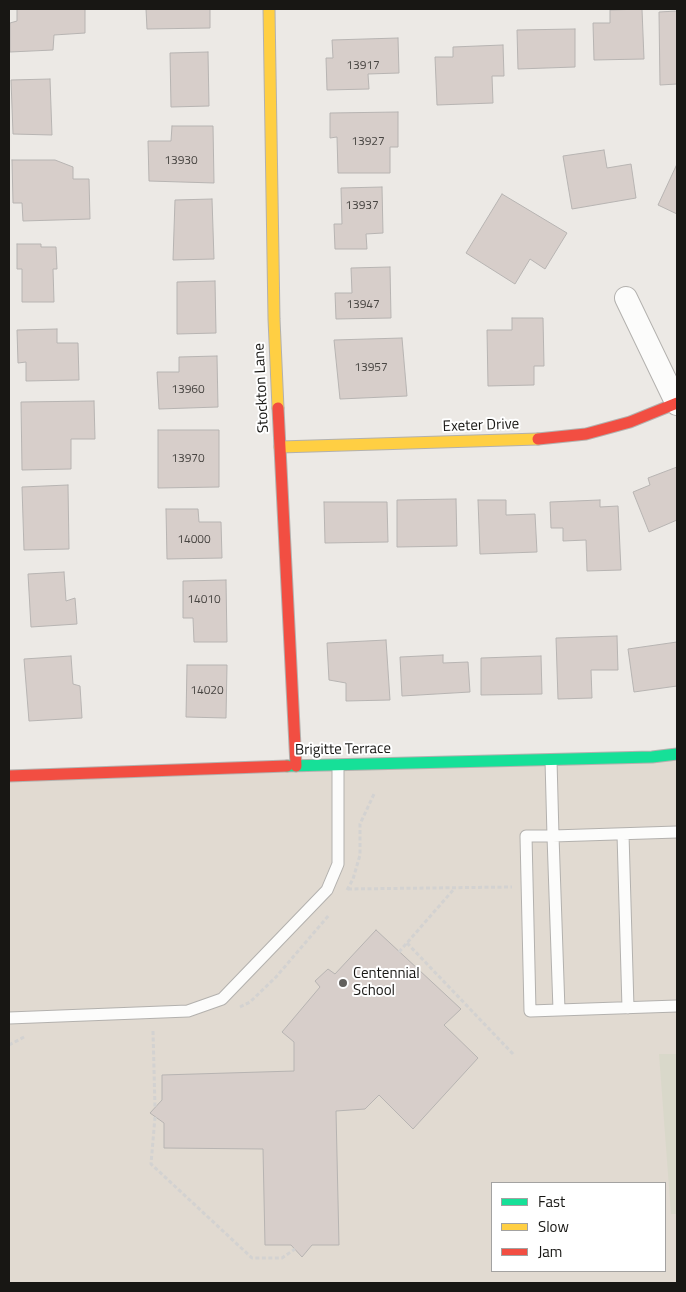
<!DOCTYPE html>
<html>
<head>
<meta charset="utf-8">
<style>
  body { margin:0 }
  #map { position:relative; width:686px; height:1292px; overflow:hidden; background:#ece9e5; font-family:"Titillium Web",sans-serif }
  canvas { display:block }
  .frame { position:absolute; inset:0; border:10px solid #181714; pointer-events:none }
  .legend { position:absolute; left:491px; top:1182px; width:175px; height:90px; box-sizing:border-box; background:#fff; border:1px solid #a3a2a1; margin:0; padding:6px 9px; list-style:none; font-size:15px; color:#181714 }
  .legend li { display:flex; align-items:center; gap:10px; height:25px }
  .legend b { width:25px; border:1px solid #a3a2a1 }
</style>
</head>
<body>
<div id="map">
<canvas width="686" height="1292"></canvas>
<div class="frame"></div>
<ul class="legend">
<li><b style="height:6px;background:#16e098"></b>Fast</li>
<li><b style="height:6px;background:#ffcf43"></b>Slow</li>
<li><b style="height:6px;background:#f24e42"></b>Jam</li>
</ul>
</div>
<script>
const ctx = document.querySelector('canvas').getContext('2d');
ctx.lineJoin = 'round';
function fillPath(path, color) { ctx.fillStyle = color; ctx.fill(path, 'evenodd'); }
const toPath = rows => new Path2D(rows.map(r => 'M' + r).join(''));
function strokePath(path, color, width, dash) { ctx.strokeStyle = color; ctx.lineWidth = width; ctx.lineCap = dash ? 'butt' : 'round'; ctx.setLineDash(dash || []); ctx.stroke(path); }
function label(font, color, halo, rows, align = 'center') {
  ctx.font = font + ' "Titillium Web",sans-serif'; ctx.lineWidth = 4; ctx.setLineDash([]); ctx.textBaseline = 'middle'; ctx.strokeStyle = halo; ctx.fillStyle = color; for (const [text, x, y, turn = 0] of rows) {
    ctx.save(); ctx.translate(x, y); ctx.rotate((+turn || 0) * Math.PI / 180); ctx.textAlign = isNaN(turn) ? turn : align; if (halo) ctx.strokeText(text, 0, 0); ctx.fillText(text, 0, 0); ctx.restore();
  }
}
const built = toPath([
  [677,759,677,1283,9,1283,9,782],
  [492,1183,665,1183,665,1271,492,1271]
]);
const green = toPath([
  [659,1054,677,1054,677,1214,671,1214]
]);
const building = toPath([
  [17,9,85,9,85,33,54,35,53,50,10,52,10,23,17,21,17,9],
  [146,9,210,9,210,28,147,29,146,9],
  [642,9,644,59,594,60,593,23,610,23,610,10,642,9],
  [677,11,677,84,660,85,659,12,677,11],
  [575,29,575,67,518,69,517,30,575,29],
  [398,38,399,73,368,74,369,89,327,90,326,58,333,58,332,40,398,38],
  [503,45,504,76,492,76,493,103,437,105,435,57,453,57,453,47,503,45],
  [208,52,209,106,171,107,170,53,208,52],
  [50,79,52,135,13,134,11,80,50,79],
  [398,112,398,147,390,147,390,173,338,173,337,137,330,138,330,113,398,112],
  [172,126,213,126,214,183,149,181,148,141,171,141,172,126],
  [604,150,607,168,631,164,636,198,572,209,563,156,604,150],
  [12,160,55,160,73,167,73,179,89,179,90,219,23,221,22,203,13,203,12,160],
  [677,164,677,214,658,205,677,164],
  [382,187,383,233,366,234,367,249,335,249,334,224,342,224,341,188,382,187],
  [502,194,567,233,545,269,530,259,515,284,466,253,502,194],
  [212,199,214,259,173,260,175,200,212,199],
  [17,244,41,244,41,247,56,247,57,269,53,269,54,302,22,302,22,269,17,269,17,244],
  [390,267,391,318,336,319,335,293,352,293,351,268,390,267],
  [215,281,216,333,177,334,177,282,215,281],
  [512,318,543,318,544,366,534,366,534,385,488,386,487,330,512,330,512,318],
  [57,329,57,343,78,343,79,380,26,381,26,362,18,363,17,330,57,329],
  [402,338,407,396,340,399,334,340,402,338],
  [217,356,218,407,159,409,157,372,179,372,179,357,217,356],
  [94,401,95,439,71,439,71,469,22,470,21,402,94,401],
  [158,430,219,430,219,487,158,488,158,430],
  [677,467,677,520,649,532,633,492,650,485,648,478,677,467],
  [68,485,69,549,24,550,22,487,68,485],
  [456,499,457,546,397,547,397,500,456,499],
  [478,500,506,500,506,515,535,514,537,552,480,554,478,500],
  [600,500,600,507,618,506,621,570,587,571,586,540,563,541,563,528,551,528,550,502,600,500],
  [324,502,387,502,388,542,325,543,324,502],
  [166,509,198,509,199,522,221,522,222,558,167,559,166,509],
  [64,572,66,601,75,598,77,624,31,627,28,574,64,572],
  [226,580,227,642,194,642,193,618,183,618,183,581,226,580],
  [617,636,618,670,591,670,592,698,558,699,556,638,617,636],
  [386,640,390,700,346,701,346,683,329,680,327,643,386,640],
  [677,642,677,686,634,692,628,649,677,642],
  [443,655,443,663,468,662,470,692,402,696,400,657,443,655],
  [71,656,73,684,80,686,82,718,29,721,24,659,71,656],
  [541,656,542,694,481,695,481,658,541,656],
  [187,665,227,665,226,718,186,717,187,665],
  [376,930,461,1009,444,1025,478,1058,413,1129,379,1095,365,1109,336,1111,339,1245,312,1245,302,1257,291,1245,265,1245,263,1149,164,1148,164,1123,150,1113,162,1100,162,1075,294,1071,294,1042,282,1032,320,987,315,981,328,969,335,974,376,930]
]);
const path = toPath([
  [348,889,512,887],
  [347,890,353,879,360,855,360,824,374,794],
  [407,943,514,1055],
  [399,952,454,889],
  [240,1007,250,1002,276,977,329,915],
  [153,1031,155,1108],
  [9,1045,26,1036],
  [155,1117,151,1164,252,1258,282,1258,295,1249]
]);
const lane = toPath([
  [551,760,553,836,559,1010,530,1011,526,836,553,836,677,832],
  [623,834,628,1008],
  [559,1010,677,1006],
  [9,1018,188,1011,222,999,327,890,338,864,338,765]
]);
const street = toPath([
  [626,298,677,404]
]);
const fast = toPath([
  [287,766,652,757,677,754]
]);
const slow = toPath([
  [269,9,274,319,278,408],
  [280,447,538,439]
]);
const jam = toPath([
  [278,408,296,766],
  [538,439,586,434,630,422,677,403],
  [9,776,287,766]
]);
const markers = [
  [343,983,5,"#62605d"]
];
const numberNames = [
  ["13917",363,66],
  ["13927",368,142],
  ["13930",181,161],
  ["13937",362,206],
  ["13947",363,305],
  ["13957",371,368],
  ["13960",188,390],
  ["13970",188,459],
  ["14000",194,540],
  ["14010",204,600],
  ["14020",207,691]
];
const streetNames = [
  ["Stockton Lane",262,388,-93],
  ["Exeter Drive",481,426,-2],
  ["Brigitte Terrace",343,750,-1]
];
const poiNames = [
  ["Centennial",353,974],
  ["School",353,991]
];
fillPath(built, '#e1dad1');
fillPath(green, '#d9d8ca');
fillPath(building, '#d7ceca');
strokePath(building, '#b7b4b2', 1);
strokePath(lane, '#b3b1ae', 13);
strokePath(street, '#b3b1ae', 24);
strokePath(fast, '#b3b1ae', 13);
strokePath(slow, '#b3b1ae', 13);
strokePath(jam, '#b3b1ae', 13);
strokePath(path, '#d3d2d1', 3, [4, 2.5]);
strokePath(lane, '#fcfcfb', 11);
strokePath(street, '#fcfcfb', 22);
strokePath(fast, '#16e098', 11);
strokePath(slow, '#ffcf43', 11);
strokePath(jam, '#f24e42', 11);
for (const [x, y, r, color] of markers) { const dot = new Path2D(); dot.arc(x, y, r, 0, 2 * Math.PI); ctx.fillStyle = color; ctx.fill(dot); strokePath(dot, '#fff', 2); }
label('12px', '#484542', null, numberNames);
label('15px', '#181714', '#fff', streetNames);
label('15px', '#181714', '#fff', poiNames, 'left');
</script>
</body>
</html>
